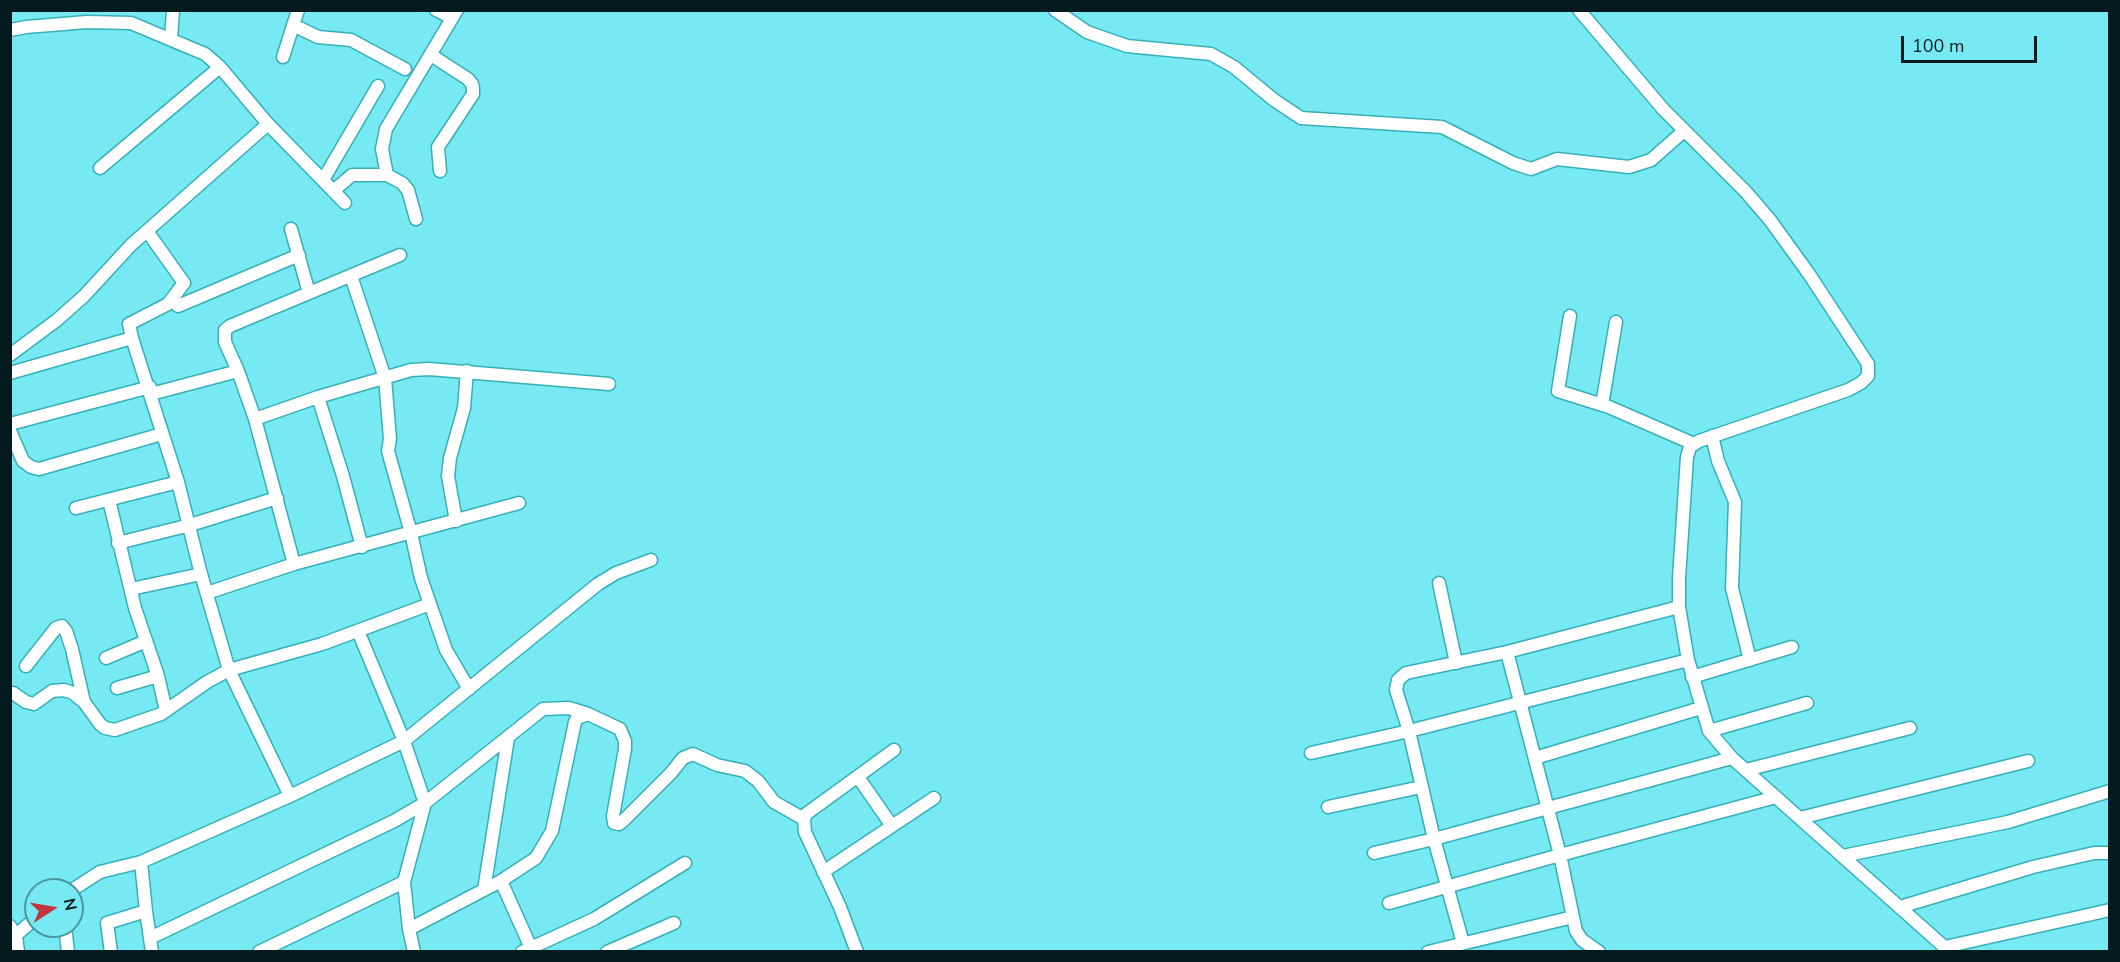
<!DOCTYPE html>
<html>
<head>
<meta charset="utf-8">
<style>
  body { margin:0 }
  #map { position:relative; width:2120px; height:962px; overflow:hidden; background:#77e9f2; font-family:"Nunito Sans",sans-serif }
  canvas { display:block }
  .frame { position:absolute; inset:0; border:12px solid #031b1e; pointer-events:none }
  .north { position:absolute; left:24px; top:878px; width:60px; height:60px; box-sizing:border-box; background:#77e9f2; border:2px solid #49979d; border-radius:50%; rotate:78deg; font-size:16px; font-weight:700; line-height:24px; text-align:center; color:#031b1e }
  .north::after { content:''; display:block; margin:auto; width:21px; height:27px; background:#c4343c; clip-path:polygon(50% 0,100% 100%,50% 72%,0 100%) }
  .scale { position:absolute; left:1901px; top:36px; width:136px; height:27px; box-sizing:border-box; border:3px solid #031b1e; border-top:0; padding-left:8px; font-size:18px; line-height:21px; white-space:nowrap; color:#031b1e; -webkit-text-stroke:4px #77e9f2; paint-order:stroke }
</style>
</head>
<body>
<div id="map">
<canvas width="2120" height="962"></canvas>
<div class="frame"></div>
<div class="north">N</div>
<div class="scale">100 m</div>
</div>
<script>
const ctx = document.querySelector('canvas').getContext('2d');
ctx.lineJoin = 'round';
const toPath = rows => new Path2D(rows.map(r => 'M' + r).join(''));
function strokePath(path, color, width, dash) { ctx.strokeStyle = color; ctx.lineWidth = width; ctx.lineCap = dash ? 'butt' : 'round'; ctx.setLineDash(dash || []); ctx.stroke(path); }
const minor = toPath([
  [436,10,452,18],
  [1055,10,1087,32,1127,46,1211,54,1234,67,1274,100,1301,118,1442,127,1513,163,1531,169,1557,159,1629,167,1651,160,1684,131],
  [1579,10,1663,109,1746,192,1770,220,1809,274,1868,364,1868,376,1861,383,1848,390,1699,441,1690,447,1687,457,1679,578,1679,607,1688,660,1709,731,1732,758,1950,952],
  [293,25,318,37,351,40,405,69],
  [10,30,26,27,87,22,131,23,205,54,220,67,268,124,345,203],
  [171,39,173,10],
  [431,55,468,79,472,84,473,88,473,94,438,147,440,171],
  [283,57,298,10],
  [100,168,220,67],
  [387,175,382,149,386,129,457,10],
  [323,180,378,86],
  [333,191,352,175,387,175,402,183,408,190,416,219],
  [291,229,309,293],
  [147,231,184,283,168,304,129,324,132,338,178,482,201,574,229,670,290,796],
  [351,276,385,378,390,439,388,451,411,533,421,578,446,650,469,689],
  [178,306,299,255],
  [1570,316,1558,391,1609,407,1694,444],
  [10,355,57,320,84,296,131,245,268,124],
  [10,373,132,338],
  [151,394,238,371],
  [318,397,411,370,429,369,609,384],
  [1602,405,1616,322],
  [255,419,238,371,225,342,225,330,230,326,400,255],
  [10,424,150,387],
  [10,431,23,461,31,467,39,469,162,434],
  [1712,436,1718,461,1735,502,1732,588,1750,660],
  [109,500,135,608,158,676,166,711],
  [76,508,178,482],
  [456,521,448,476,450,458,464,408,467,371],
  [118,543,190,525,277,498],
  [294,564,255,419,318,397,343,476,362,547],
  [1439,583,1456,663],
  [131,589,201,574],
  [207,593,294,564,519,503],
  [1679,607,1507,652,1560,855,1776,797],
  [358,631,404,741,425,803,404,882],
  [106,658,146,641],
  [1688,660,1409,731,1434,839,1732,758],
  [26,666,56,628,62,626,66,631,72,649,84,702],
  [1692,677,1792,647],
  [117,688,158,676],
  [13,693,26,702,34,704,52,691,64,690,73,693,84,702,100,724,105,728,115,730,161,714,207,682,229,670,322,644,430,604],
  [1709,731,1807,703],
  [1311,753,1409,731,1396,690,1398,680,1406,673,1507,652],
  [1535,758,1701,708],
  [1746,770,1910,728],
  [858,777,892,826],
  [1328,807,1421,787],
  [1800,818,2028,761],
  [1374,853,1434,839,1463,943],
  [1843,856,2008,822,2110,791],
  [141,862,146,911,152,952],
  [823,872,934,798],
  [501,881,531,948],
  [72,890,100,872,141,862,290,796,404,741,598,584,616,573,651,560],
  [484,890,508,738],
  [1389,903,1560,855,1573,917,1428,952],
  [1900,907,2033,867,2094,853,2110,853],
  [1573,917,1576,931,1582,940,1599,952],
  [10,926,16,936,18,952],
  [65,926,68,952],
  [409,929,414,952],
  [150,938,394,821,425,803,543,709,569,708,588,714],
  [10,940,36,918],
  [1945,947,2110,910],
  [111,952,107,923,146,911],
  [259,952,404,882,409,929,501,881,536,858,552,831,575,722,577,718,588,714,620,729,625,741,625,749,613,816,614,823,619,824,623,821,671,773,683,758,693,754,717,765,745,771,758,781,774,802,804,819],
  [522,952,594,919,685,863],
  [607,952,674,923],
  [857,952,840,907,805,832,804,819,806,814,894,750]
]);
strokePath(minor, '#35afb9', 15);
strokePath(minor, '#fff', 12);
</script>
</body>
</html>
